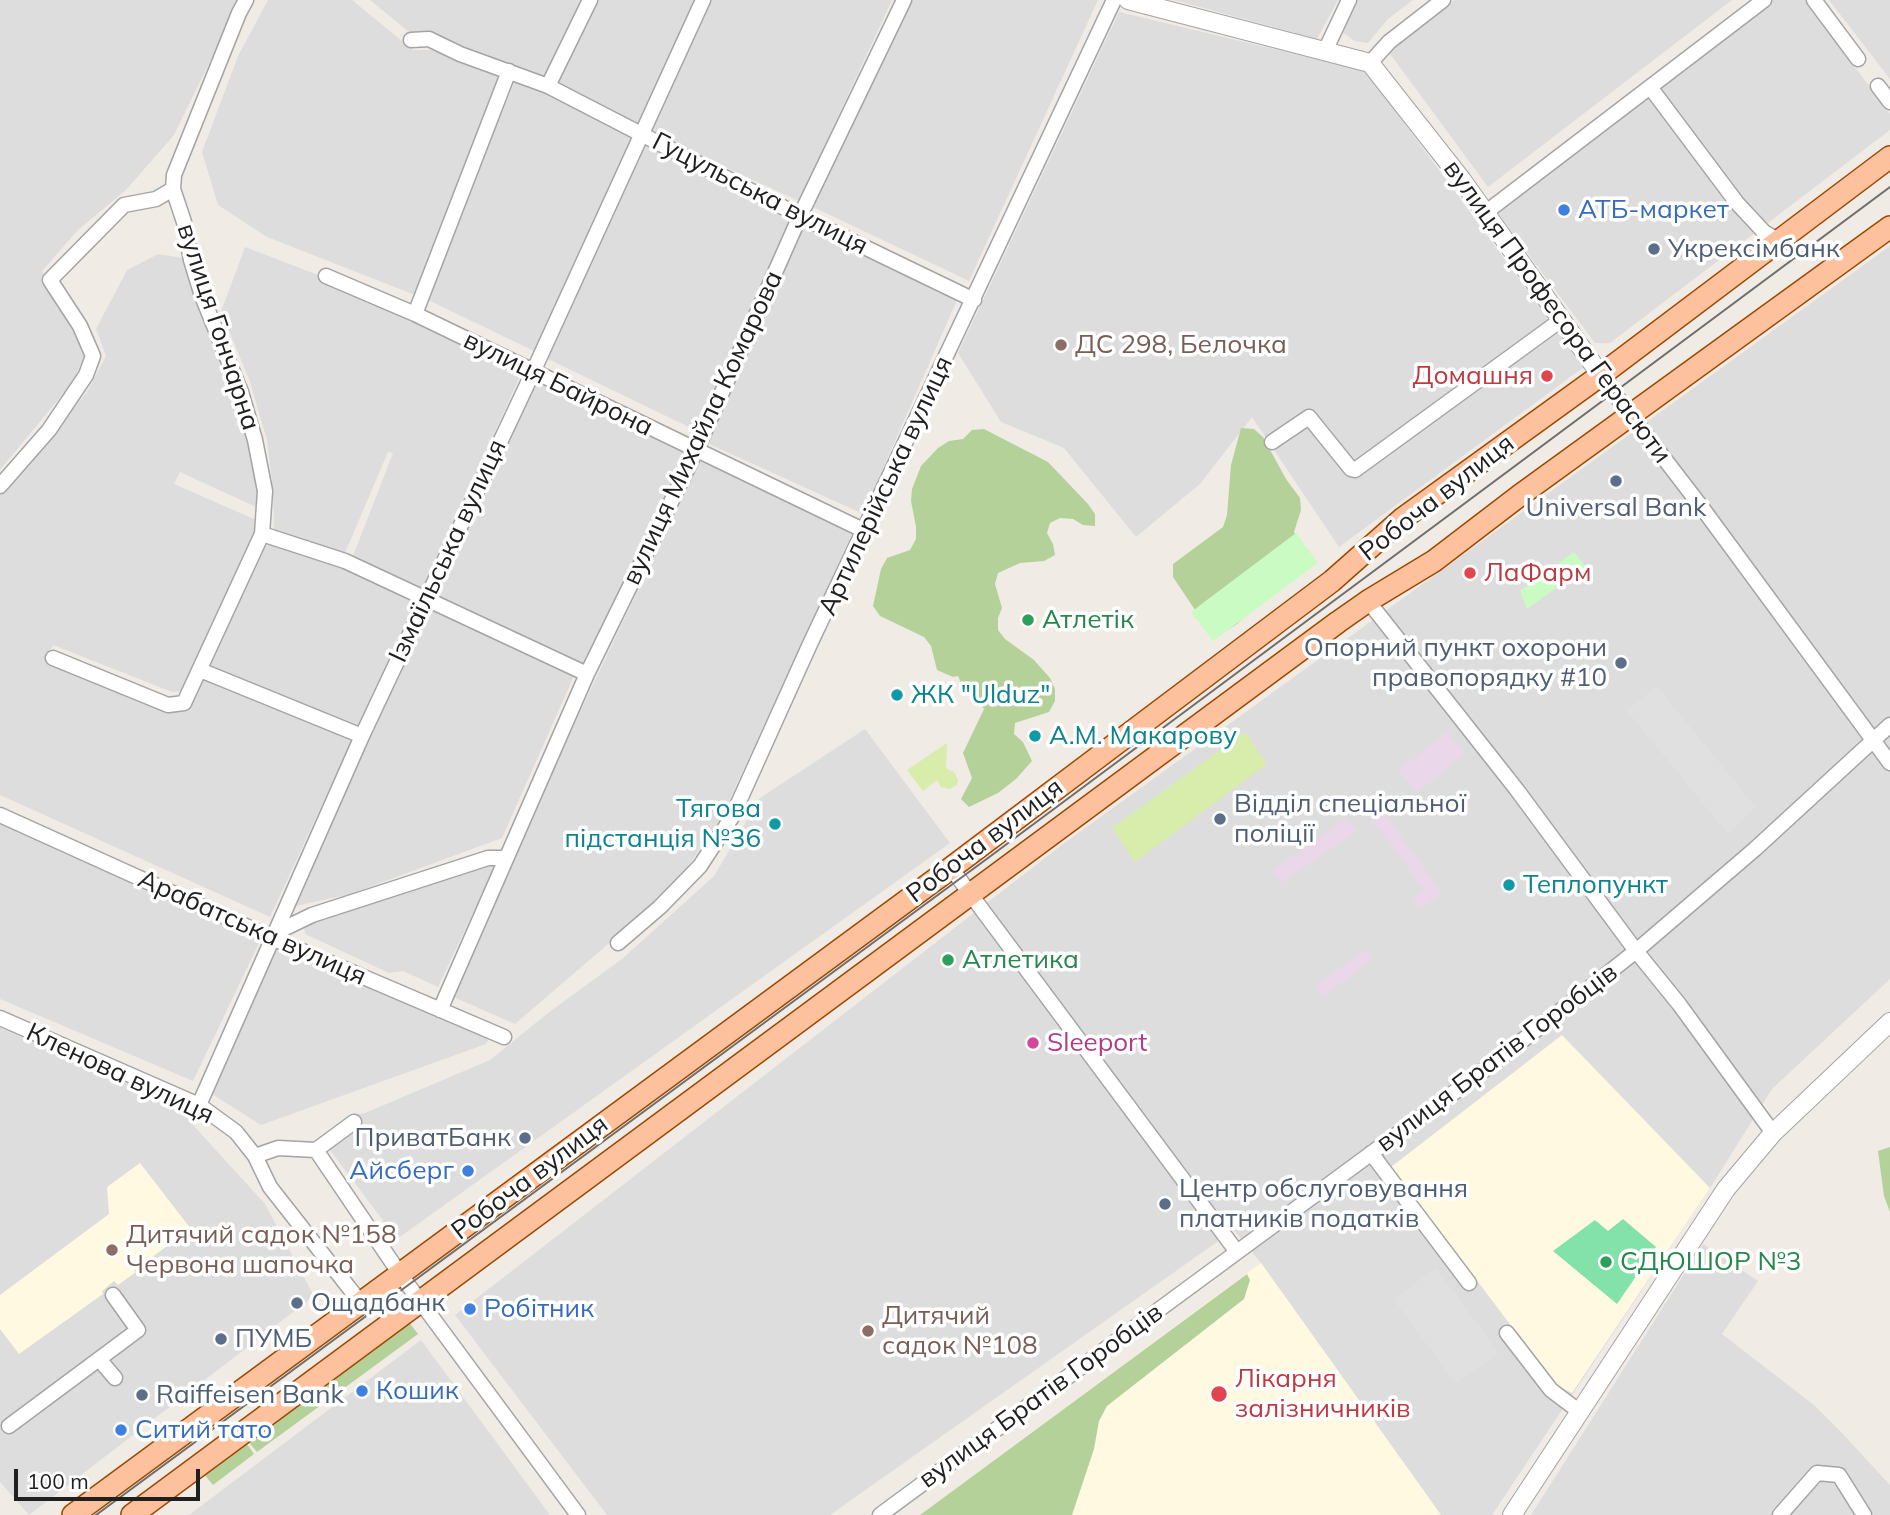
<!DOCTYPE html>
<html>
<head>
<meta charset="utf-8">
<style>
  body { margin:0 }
  #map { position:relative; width:1890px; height:1515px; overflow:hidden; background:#f1ebe6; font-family:Mulish,sans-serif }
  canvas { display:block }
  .scale { position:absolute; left:14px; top:1469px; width:186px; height:32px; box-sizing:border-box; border:4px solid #202020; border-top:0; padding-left:9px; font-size:21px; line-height:24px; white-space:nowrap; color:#202020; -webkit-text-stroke:5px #fff; paint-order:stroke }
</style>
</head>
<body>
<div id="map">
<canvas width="1890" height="1515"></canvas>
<div class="scale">100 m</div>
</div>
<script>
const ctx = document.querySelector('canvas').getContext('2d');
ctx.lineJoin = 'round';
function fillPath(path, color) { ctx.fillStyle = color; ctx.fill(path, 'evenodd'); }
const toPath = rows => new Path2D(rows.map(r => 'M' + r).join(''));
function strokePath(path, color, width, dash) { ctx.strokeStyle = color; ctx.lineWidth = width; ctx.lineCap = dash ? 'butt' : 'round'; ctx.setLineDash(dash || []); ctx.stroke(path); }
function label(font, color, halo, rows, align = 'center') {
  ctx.font = font + ' Mulish,sans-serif'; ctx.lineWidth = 7; ctx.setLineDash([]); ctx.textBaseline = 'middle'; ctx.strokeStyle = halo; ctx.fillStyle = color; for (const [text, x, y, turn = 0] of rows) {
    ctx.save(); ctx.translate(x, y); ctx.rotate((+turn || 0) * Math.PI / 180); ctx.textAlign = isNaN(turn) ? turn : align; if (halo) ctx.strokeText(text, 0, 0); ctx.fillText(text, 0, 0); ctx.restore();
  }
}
const residential = toPath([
  [0,0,240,0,174,135,126,190,78,230,42,271,87,350,72,383,0,470],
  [268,0,352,0,413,50,438,50,503,74,415,295,267,237,218,205,202,152,238,56],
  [370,0,583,0,547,77,414,36],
  [596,0,695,0,639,125,555,84],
  [706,0,892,0,799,201,648,132],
  [908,0,1098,0,969,281,811,206],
  [1174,0,1338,0,1317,39],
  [1356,0,1413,0,1388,19,1368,43,1355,41,1343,33],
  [1454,0,1732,0,1488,187,1388,51],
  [1768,0,1805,0,1890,114,1890,130,1610,343,1595,343,1495,210],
  [1829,0,1890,0,1890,79],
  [1119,12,1366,71,1584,367,1339,547,1252,417,1200,484,1136,537,1064,448,1001,422,958,353],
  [515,81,546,92,633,136,534,351,426,299],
  [645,143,795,211,695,430,546,358],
  [805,220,961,291,863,514,707,443],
  [1890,246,1890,979,1772,1089,1710,1188,1492,1515,1441,1515,1261,1263,1234,1230,830,1515,607,1515,455,1315,1059,847],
  [245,247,412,311,526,363,424,589,353,556,393,453,388,452,345,553,274,530,273,492,267,440,249,379,221,312],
  [158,254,182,258,214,330,239,391,260,493,256,507,180,472,174,484,254,519,255,534,183,691,172,692,53,645,49,654,188,707,205,679,353,738,270,917,0,795,0,492,87,392,106,356,96,329,127,270],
  [536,376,689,448,583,666,438,599,435,592],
  [702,455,855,528,723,814,691,862,657,902,515,1024,449,995,516,847],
  [270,543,344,565,416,602,359,730,210,667,262,549],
  [428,607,574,676,502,838,350,894,292,907],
  [865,729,950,843,397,1239,326,1145,350,1116,365,1113,490,1060,548,1013,622,959,714,876,760,798],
  [0,819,261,939,193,1081,0,999],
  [497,862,438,987,403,971,389,973,305,934,302,916],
  [278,943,492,1034,486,1044,261,1125,204,1089],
  [0,1028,173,1103,265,1204,314,1296,29,1515,0,1482],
  [1703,1244,1758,1281,1722,1334,1814,1405,1843,1434,1890,1485,1890,1515,1531,1515],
  [421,1340,550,1515,189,1515]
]);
const industrial = toPath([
  [1448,732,1465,754,1417,792,1398,770],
  [1379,806,1442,893,1420,909,1413,900,1424,890,1368,813],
  [1347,818,1357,831,1281,883,1272,871],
  [1366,950,1372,960,1323,996,1315,986]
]);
const education = toPath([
  [1562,1035,1710,1188,1572,1393,1556,1385,1391,1167],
  [140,1163,191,1229,134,1270,136,1272,118,1285,114,1281,102,1291,103,1294,19,1354,0,1329,0,1295,109,1214,107,1187],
  [1261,1263,1441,1515,920,1515]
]);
const grass = toPath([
  [1245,732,1267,764,1135,862,1112,828],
  [947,743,946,768,954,772,958,780,957,785,950,789,941,787,937,780,923,791,907,770]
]);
const forest = toPath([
  [1241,428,1254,429,1263,437,1286,479,1300,498,1301,510,1294,532,1299,543,1254,607,1237,624,1218,636,1201,619,1173,577,1173,564,1223,527,1227,515,1231,465],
  [984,429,1048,462,1088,504,1095,514,1095,526,1083,525,1073,519,1060,518,1050,523,1047,533,1053,544,1055,555,1044,561,1020,563,998,573,995,584,1002,608,998,618,998,630,1005,639,1034,660,1050,678,1055,689,1055,701,1049,712,1015,723,1014,734,1023,742,1032,761,1016,779,998,793,969,807,961,799,972,778,963,753,984,709,961,683,958,676,953,677,937,670,931,646,924,637,880,616,873,606,881,569,887,558,910,550,916,539,916,527,911,501,912,489,921,466,938,448,949,441,963,439,972,430],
  [1890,1147,1890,1212,1884,1196,1878,1151],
  [1247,1274,1250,1280,1244,1299,1107,1406,1099,1421,1094,1449,1072,1515,920,1515],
  [408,1321,418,1334,257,1452,247,1440],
  [245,1441,254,1454,213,1485,203,1473]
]);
const park = toPath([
  [1296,533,1318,563,1213,641,1191,612],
  [1574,552,1586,567,1527,609,1520,591]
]);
const pitch = toPath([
  [1623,1219,1656,1247,1617,1304,1553,1251,1595,1220,1608,1231]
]);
const parking = toPath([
  [1657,686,1756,807,1728,834,1626,710],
  [1436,1268,1499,1353,1456,1384,1393,1299]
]);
const minor = toPath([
  [1814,0,1858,59],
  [411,40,429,39,460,54,548,86,800,216,974,300],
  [1325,51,1349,0],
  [1370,63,1389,42,1443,0],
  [548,86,590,0],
  [1878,86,1890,102],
  [1650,87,1737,203,1764,232,1779,241],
  [1485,213,1764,0],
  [326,276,415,314,865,531],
  [415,314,509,71],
  [1610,388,1703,509,1890,763],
  [1272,442,1309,417,1351,469,1355,470,1561,320],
  [0,486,49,430,86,375,93,356,80,326,50,280,124,205,156,199,173,189],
  [262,534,345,561,587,674],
  [1368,601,1517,790,1636,951,1679,1004,1773,1133],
  [53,658,168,705,184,703,262,534,265,491,255,440,241,392,202,296,191,260,184,222,173,189,174,175,239,13,246,0],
  [200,670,362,736],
  [0,815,272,938,504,1037],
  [951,868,1237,1252],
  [275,933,312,915,488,858,506,858],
  [618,943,660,907,700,866,732,817,810,644,1114,0],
  [440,1010,587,674,696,451,800,216,904,0],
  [0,1018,199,1105,236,1132,255,1156,270,1187,361,1303],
  [199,1105,362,736,533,372,703,0],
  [316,1150,354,1122],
  [1371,1153,1469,1283],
  [255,1156,278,1148,316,1150,400,1274,578,1515],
  [1507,1333,1551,1390,1580,1412],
  [99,1359,115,1378],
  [9,1426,138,1330,113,1295],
  [880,1515,1479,1074,1559,1012,1636,951,1755,849,1890,725],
  [1780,1515,1817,1473,1839,1475,1864,1515]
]);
const tertiary = toPath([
  [1128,0,1370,63,1462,180,1610,388],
  [1512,1515,1726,1189,1773,1133,1890,1022]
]);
const primary = toPath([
  [73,1515,951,868,1332,581,1402,519,1601,375,1890,157],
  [132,1515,1338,622,1368,601,1434,561,1519,496,1890,227]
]);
const tram = toPath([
  [96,1515,988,858,1890,187]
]);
const markers = [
  [1564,210,7,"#3f7fe0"],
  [1654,249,7,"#5c6f8a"],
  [1061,345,7,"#8d6e63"],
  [1547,376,7,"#e0444e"],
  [1616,481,7,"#5c6f8a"],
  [1470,573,7,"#e0444e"],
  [1028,620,7,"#2e9e5b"],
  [1621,663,7,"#5c6f8a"],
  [897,695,7,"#0f9aa8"],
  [1035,736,7,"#0f9aa8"],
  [1220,819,7,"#5c6f8a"],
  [775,824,7,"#0f9aa8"],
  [1509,885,7,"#0f9aa8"],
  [948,960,7,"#2e9e5b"],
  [1033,1043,7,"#d1479c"],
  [525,1138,7,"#5c6f8a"],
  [468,1171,7,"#3f7fe0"],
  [1165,1204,7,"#5c6f8a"],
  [112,1250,7,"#8d6e63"],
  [1606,1262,7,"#2e9e5b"],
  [297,1303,7,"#5c6f8a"],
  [470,1309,7,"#3f7fe0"],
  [868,1331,7,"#8d6e63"],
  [221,1339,7,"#5c6f8a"],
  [362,1391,7,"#3f7fe0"],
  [1219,1394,9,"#e0444e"],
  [142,1395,7,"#5c6f8a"],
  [121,1430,7,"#3f7fe0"]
];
const streetNames = [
  ["Гуцульська вулиця",760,194,27],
  ["вулиця Професора Герасюти",1557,312,54],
  ["вулиця Гончарна",218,327,72],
  ["вулиця Байрона",558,384,26],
  ["вулиця Михайла Комарова",703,428,-65],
  ["Артилерійська вулиця",886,486,-65],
  ["Робоча вулиця",1437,498,-38],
  ["Ізмаїльська вулиця",448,551,-65],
  ["Робоча вулиця",985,841,-37],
  ["Арабатська вулиця",252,928,24],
  ["вулиця Братів Горобців",1497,1058,-37],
  ["Кленова вулиця",120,1074,25],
  ["Робоча вулиця",530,1178,-37],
  ["вулиця Братів Горобців",1041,1396,-36]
];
const shopNames = [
  ["АТБ-маркет",1578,210],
  ["Айсберг",454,1171,"right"],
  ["Робітник",484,1309],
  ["Кошик",376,1391],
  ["Ситий тато",135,1430]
];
const serviceNames = [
  ["Укрексімбанк",1668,249],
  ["Universal Bank",1616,508,"center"],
  ["Опорний пункт охорони",1607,648,"right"],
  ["правопорядку #10",1607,678,"right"],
  ["Відділ спеціальної",1234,804],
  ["поліції",1234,834],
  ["ПриватБанк",511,1138,"right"],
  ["Центр обслуговування",1179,1189],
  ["платників податків",1179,1219],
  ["Ощадбанк",311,1303],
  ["ПУМБ",235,1339],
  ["Raiffeisen Bank",156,1395]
];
const educationNames = [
  ["ДС 298, Белочка",1075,345],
  ["Дитячий садок №158",126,1235],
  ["Червона шапочка",126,1265],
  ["Дитячий",882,1316],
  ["садок №108",882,1346]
];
const healthNames = [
  ["Домашня",1533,376,"right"],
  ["ЛаФарм",1484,573],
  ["Лікарня",1235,1379],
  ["залізничників",1235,1409]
];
const leisureNames = [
  ["Атлетік",1042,620],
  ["Атлетика",962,960],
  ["СДЮШОР №3",1620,1262]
];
const cultureNames = [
  ["ЖК \"Ulduz\"",911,695],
  ["А.М. Макарову",1049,736],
  ["Тягова",761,809,"right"],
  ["пiдстанцiя №36",761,839,"right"],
  ["Теплопункт",1523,885]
];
const hotelNames = [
  ["Sleeport",1047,1043]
];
fillPath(residential, '#dedddd');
fillPath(industrial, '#ead8ea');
fillPath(education, '#fff9e1');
fillPath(grass, '#d8ecab');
fillPath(forest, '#b5d19a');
fillPath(park, '#cafbc3');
fillPath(pitch, '#83e1aa');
fillPath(parking, '#e0e0e0');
strokePath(minor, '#a4a4a4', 17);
strokePath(tertiary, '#a4a4a4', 20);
strokePath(primary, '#9c4900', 24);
strokePath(minor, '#fff', 14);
strokePath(tertiary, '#fff', 18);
strokePath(primary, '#fec19e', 21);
strokePath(tram, '#6e6e6e', 2);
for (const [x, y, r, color] of markers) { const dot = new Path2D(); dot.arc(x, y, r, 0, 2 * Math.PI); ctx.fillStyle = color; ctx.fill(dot); strokePath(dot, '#fff', 2.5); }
label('26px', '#202020', '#fff', streetNames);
label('26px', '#366cbe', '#fff', shopNames, 'left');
label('26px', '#4e5e75', '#fff', serviceNames, 'left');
label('26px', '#785e54', '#fff', educationNames, 'left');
label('26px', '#be3a42', '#fff', healthNames, 'left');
label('26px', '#27864d', '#fff', leisureNames, 'left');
label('26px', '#0d838f', '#fff', cultureNames, 'left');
label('26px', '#b23c85', '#fff', hotelNames, 'left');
</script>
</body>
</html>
